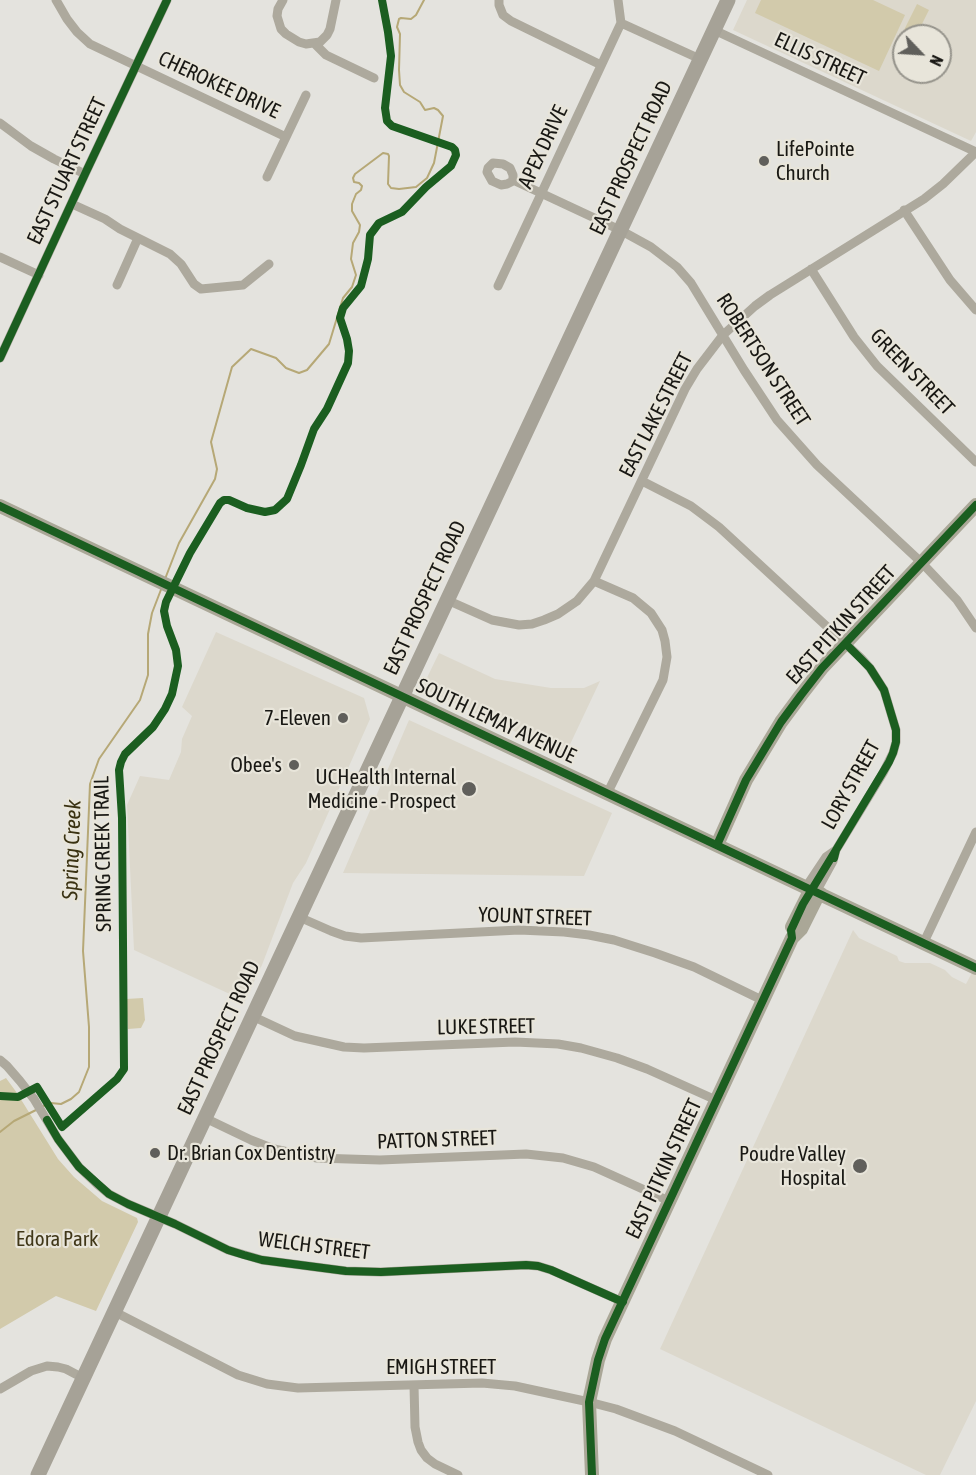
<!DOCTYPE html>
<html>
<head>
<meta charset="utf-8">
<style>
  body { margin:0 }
  #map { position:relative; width:976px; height:1475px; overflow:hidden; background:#e4e3de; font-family:"Asap Condensed",sans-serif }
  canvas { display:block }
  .north { position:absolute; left:892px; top:24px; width:60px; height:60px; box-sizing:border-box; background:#e8e5da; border:2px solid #95938b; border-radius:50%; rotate:115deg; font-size:16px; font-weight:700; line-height:24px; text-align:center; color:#191814 }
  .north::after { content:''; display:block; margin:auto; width:21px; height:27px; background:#605f5b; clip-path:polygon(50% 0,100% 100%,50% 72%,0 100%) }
</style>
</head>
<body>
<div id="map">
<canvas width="976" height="1475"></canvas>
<div class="north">N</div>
</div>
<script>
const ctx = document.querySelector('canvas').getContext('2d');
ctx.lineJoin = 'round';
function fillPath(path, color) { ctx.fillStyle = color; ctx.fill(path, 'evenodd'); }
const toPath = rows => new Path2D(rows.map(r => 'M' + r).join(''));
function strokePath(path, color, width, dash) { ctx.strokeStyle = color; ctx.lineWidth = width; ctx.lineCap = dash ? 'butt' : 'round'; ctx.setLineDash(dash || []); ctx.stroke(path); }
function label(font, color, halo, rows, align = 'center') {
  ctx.font = font + ' "Asap Condensed",sans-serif'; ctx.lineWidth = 4.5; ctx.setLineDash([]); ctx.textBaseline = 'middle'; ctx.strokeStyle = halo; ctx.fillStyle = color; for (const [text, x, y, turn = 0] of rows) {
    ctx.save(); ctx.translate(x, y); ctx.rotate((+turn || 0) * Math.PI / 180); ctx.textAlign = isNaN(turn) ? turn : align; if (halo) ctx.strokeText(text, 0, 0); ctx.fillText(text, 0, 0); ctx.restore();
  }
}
const built = toPath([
  [747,0,976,0,976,132,971,141,733,30],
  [904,36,940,36,940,72,904,72],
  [216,632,364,698,370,719,306,863,293,883,262,965,245,1001,134,950,127,805,140,776,169,780,181,752,182,739,192,716,182,707],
  [439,653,495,679,551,688,584,688,600,681,565,755,422,688],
  [409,720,612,813,584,876,343,873],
  [853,930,859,938,897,956,899,961,905,963,930,963,945,970,952,977,966,984,976,965,976,1401,940,1475,926,1475,660,1349]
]);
const green = toPath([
  [761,0,873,0,905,15,879,71,755,13],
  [917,4,929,10,916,36,904,30],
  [143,998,145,1020,141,1028,128,1029,126,999],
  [6,1078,17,1093,58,1159,74,1177,102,1201,137,1218,138,1222,96,1311,56,1296,0,1329,0,1081]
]);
const stream = toPath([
  [165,579,179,543,215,479,217,469,211,442,232,367,251,349,276,358,286,368,299,373,307,370,329,344,343,298,352,287,356,275,351,259,353,243,359,232,360,225,352,211,352,204,356,194,361,190,362,186,359,183,354,182,353,178,355,174,383,153,388,154,389,156,388,184,391,188,399,189,416,187,427,178,434,163,443,116,438,110,434,108,425,110,420,102,404,92,400,85,399,70,400,34,397,27,399,19,401,18,411,19,416,15,424,0],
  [41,1107,51,1103,61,1104,71,1099,79,1092,89,1067,89,1027,83,951,90,784,99,759,140,700,148,675,148,634,152,613,162,587],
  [0,1132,14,1121,36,1110]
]);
const street = toPath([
  [56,0,67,19,77,32,90,44,286,137],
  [283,0,278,9,277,16,281,29,286,34,299,42,306,44,320,42,327,35,330,29,336,0],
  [499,0,499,5,503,15,511,21,601,65],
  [618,0,621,23],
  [621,23,700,59],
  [714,30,976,152],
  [314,43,326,55,374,78],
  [0,123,31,146,54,159,85,174],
  [493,163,503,164,510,168,513,175,513,180,511,182,507,184,501,185,492,181,487,172,488,168,493,163],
  [267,177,306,95],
  [513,180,620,230,651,247,677,267,691,283,744,370,777,420,817,465,922,563,957,600,976,628],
  [72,204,105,219,120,229,170,254,181,264,194,284,201,289,243,285,269,264],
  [904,210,950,280,976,310],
  [0,257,39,275],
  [811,269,854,337,877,366,976,462],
  [117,285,138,238],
  [498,286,621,23],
  [0,358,85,174,167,0],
  [642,481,691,506,719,527,861,658,870,668,884,690,896,730,896,742,893,753,883,773,836,850,826,857,806,887],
  [594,581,633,598,651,613,662,630,665,641,667,657,663,680,607,794],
  [447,600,492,620,519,625,532,624,544,620,558,614,577,601,594,581,685,389,697,369,723,335,755,306,770,295,924,199,943,184,976,152],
  [816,892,833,861,836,850],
  [299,917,331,931,345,936,361,938,519,930,564,932,589,935,614,940,655,953,694,967,762,1000],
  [924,942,976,832],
  [252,1016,295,1036,344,1047,364,1048,515,1042,558,1044,581,1048,617,1058,647,1069,716,1100],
  [0,1060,7,1066,20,1081,34,1099,58,1139,79,1167,97,1184,109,1194,128,1204,175,1224,228,1250,262,1260,346,1271,381,1272,526,1265,538,1266,551,1270,623,1302],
  [205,1118,251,1140,274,1149,317,1158,380,1160,526,1154,563,1158,594,1167,669,1201],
  [115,1312,238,1375,267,1384,298,1388,482,1383,515,1386,589,1402,616,1409,675,1431,768,1475],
  [414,1385,415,1427,418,1442,421,1450,427,1458,435,1464,458,1475],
  [0,1389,31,1371,47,1366,58,1367,66,1369,83,1378]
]);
const secondary = toPath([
  [0,506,976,968],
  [717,845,746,780,781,722,801,695,822,668,976,505],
  [792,927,811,889],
  [592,1475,589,1402,598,1360,605,1339,792,938,801,929,816,899,821,894]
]);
const primary = toPath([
  [38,1475,728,0]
]);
const cycleway = toPath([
  [0,358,85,174,167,0],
  [0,506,976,968],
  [717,845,746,780,781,722,801,695,822,668,976,505],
  [834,858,836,850,889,762,893,753,896,742,896,730,884,690,870,668,846,644],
  [0,1096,18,1097,37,1087,62,1127,117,1079,124,1069,122,818,119,770,121,762,125,754,153,727,165,709,172,694,178,666,176,650,167,626,164,611,166,602,190,553,220,503,224,500,229,500,247,508,265,512,275,510,287,499,301,465,314,429,327,409,348,363,349,351,347,339,340,318,343,308,361,286,368,259,370,235,379,223,402,212,426,187,451,166,456,155,455,150,452,147,392,126,387,121,385,108,391,56,388,32,382,0],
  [47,1120,58,1139,79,1167,109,1194,128,1204,175,1224,228,1250,244,1255,262,1260,346,1271,381,1272,526,1265,538,1266,551,1270,623,1302],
  [592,1475,589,1402,598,1360,605,1339,792,938,791,930,803,904,836,850]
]);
const markers = [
  [764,161,6,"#605f5b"],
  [343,718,6,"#605f5b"],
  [294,765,6,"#605f5b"],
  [469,789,8,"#605f5b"],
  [155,1153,6,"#605f5b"],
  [860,1166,8,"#605f5b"]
];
const streetNames = [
  ["ELLIS STREET",820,59,25],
  ["CHEROKEE DRIVE",219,85,25],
  ["APEX DRIVE",543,147,-65],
  ["EAST PROSPECT ROAD",631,158,-65],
  ["EAST STUART STREET",67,171,-65],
  ["ROBERTSON STREET",763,360,57],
  ["GREEN STREET",912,372,46],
  ["EAST LAKE STREET",656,415,-63],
  ["EAST PROSPECT ROAD",425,598,-65],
  ["EAST PITKIN STREET",841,625,-48],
  ["SOUTH LEMAY AVENUE",496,721,25],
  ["LORY STREET",851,785,-61],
  ["SPRING CREEK TRAIL",103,854,-91],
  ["YOUNT STREET",535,917,2],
  ["LUKE STREET",486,1027,-1],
  ["EAST PROSPECT ROAD",219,1038,-65],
  ["PATTON STREET",437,1140,-2],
  ["EAST PITKIN STREET",664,1169,-65],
  ["WELCH STREET",314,1246,7],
  ["EMIGH STREET",441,1367]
];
const poiNames = [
  ["LifePointe",776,149,"left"],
  ["Church",776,173,"left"],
  ["7-Eleven",331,718],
  ["Obee's",282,765],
  ["UCHealth Internal",456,777],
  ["Medicine - Prospect",456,801],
  ["Dr. Brian Cox Dentistry",167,1153,"left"],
  ["Poudre Valley",846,1154],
  ["Hospital",846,1178]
];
const parkNames = [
  ["Edora Park",57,1239]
];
const waterNames = [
  ["Spring Creek",72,850,-88]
];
fillPath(built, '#dcd8cc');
fillPath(green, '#d2caab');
strokePath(stream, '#b6a876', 2);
strokePath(street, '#ada99d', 9);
strokePath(secondary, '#aaa797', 14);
strokePath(primary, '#a6a297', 15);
strokePath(cycleway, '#1b5e20', 8);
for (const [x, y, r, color] of markers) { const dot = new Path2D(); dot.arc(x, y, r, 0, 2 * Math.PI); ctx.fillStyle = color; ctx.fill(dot); strokePath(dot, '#e8e5da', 2); }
label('21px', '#191814', '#e8e5da', streetNames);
label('21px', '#191814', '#e8e5da', poiNames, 'right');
label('21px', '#403718', '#e8e5da', parkNames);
label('italic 22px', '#3a3212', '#e8e5da', waterNames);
</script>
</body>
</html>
